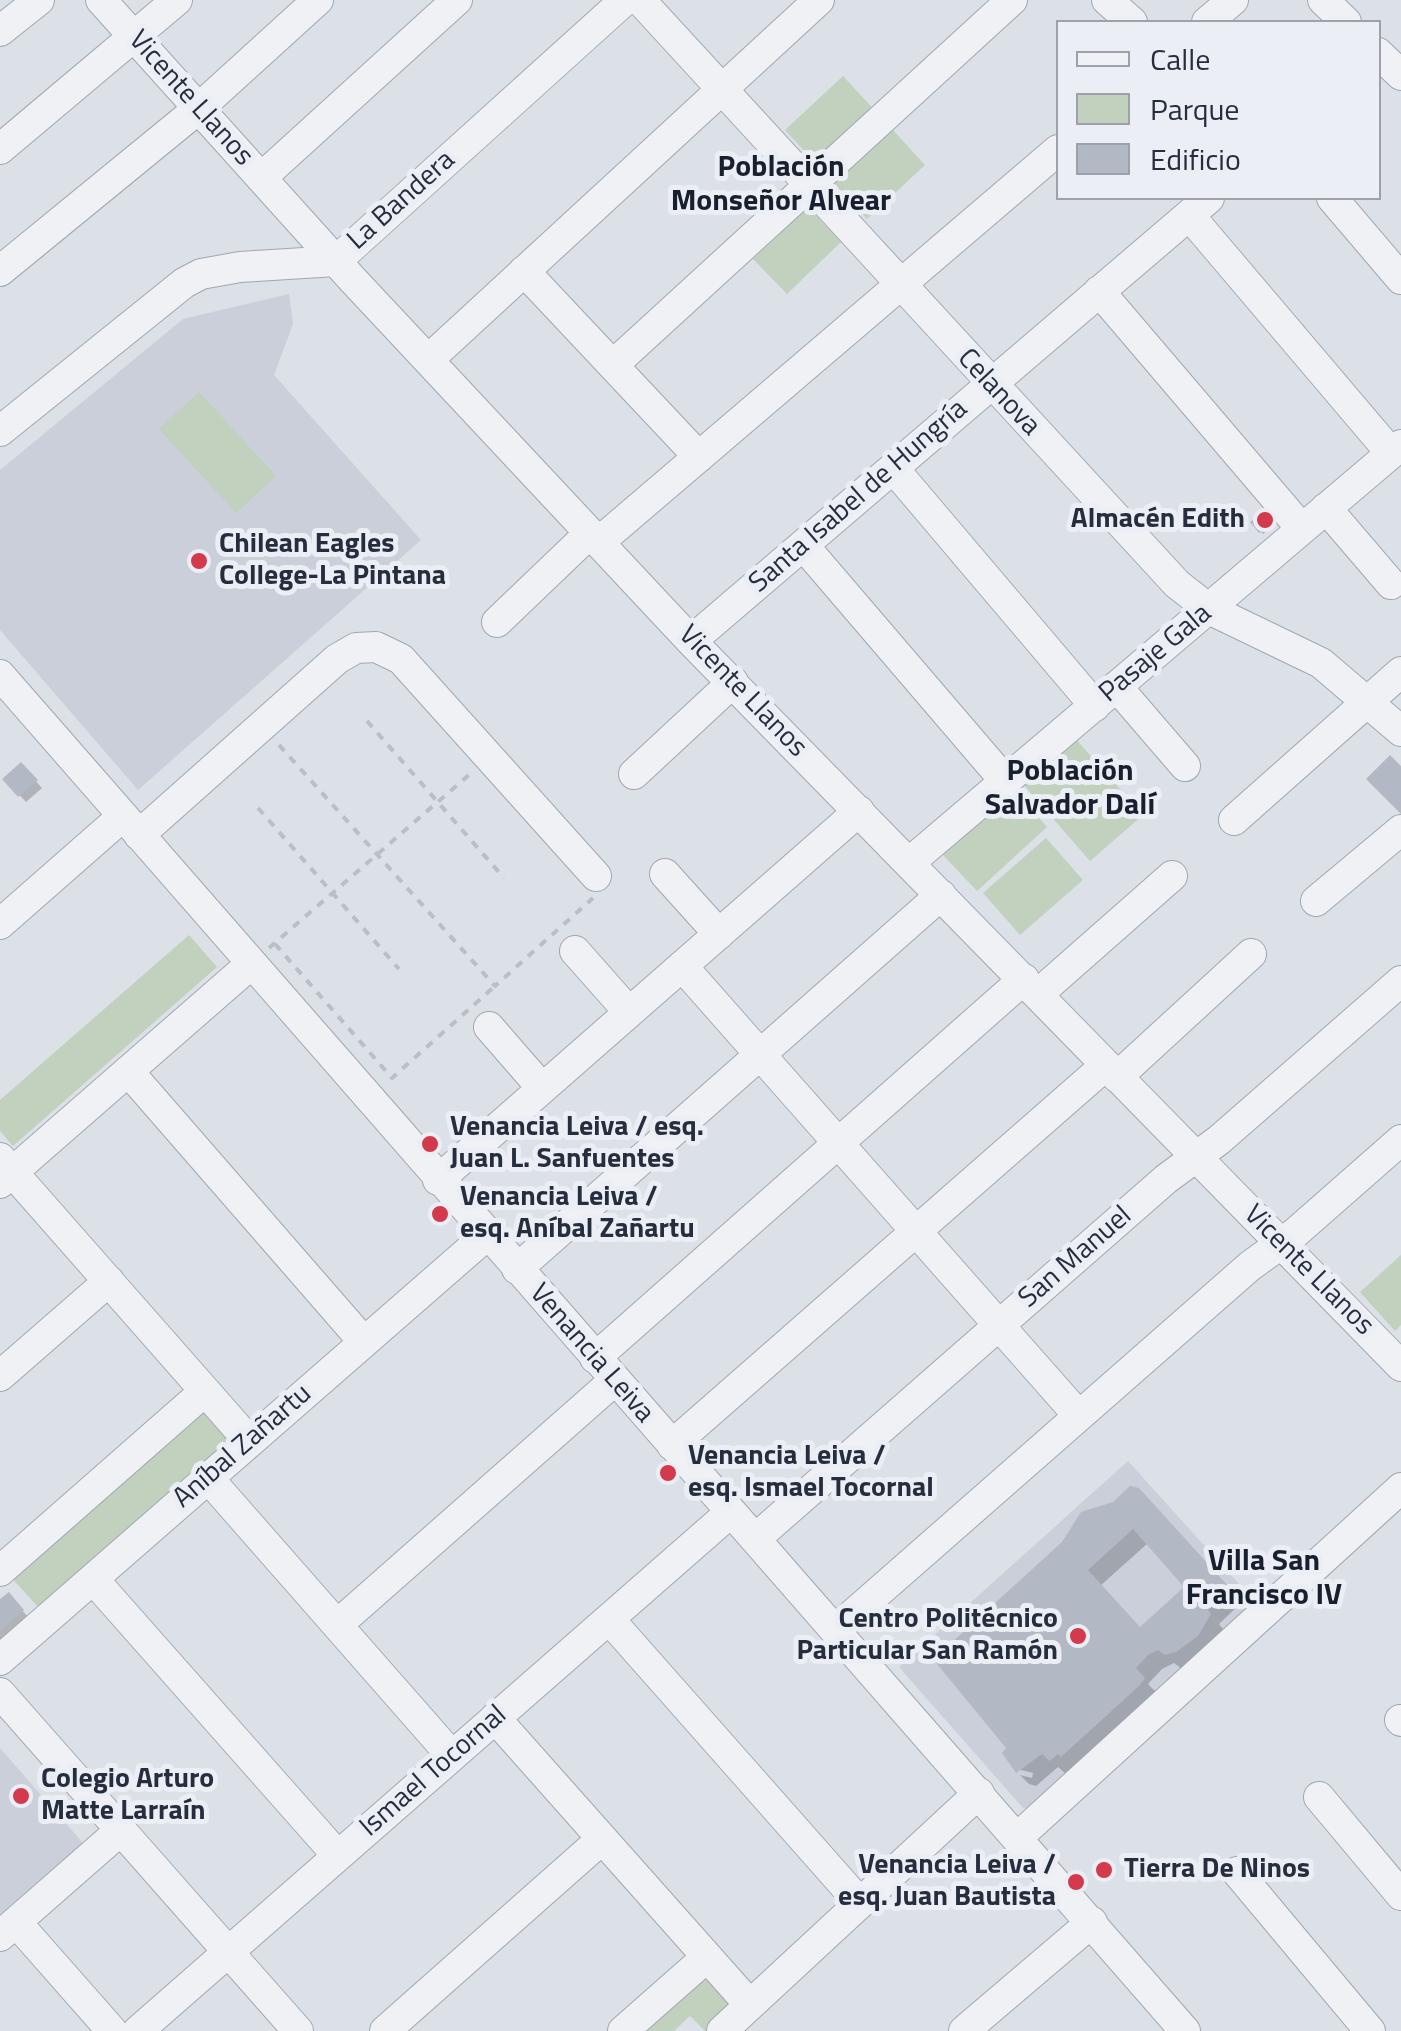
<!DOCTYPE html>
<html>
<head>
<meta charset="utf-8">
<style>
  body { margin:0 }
  #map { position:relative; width:1401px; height:2031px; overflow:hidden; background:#dce0e7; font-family:"Titillium Web",sans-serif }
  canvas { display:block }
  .legend { position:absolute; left:1056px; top:20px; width:325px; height:180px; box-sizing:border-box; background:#ebeff5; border:2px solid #9ca1ac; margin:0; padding:12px 18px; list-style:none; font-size:30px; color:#252d3e }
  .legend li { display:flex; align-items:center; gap:20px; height:50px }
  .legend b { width:50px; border:2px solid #9ca1ac }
</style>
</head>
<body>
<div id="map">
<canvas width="1401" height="2031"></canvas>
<ul class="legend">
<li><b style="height:12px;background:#eff1f5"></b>Calle</li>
<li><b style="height:28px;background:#c1d1bd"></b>Parque</li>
<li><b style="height:28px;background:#b3b9c4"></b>Edificio</li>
</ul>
</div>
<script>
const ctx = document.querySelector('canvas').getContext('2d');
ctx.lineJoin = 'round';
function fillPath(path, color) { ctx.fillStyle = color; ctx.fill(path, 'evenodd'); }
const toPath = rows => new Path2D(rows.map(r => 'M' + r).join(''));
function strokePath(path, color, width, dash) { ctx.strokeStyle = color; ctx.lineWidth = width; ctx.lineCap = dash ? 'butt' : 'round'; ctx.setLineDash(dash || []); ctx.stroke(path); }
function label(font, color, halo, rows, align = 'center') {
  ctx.font = font + ' "Titillium Web",sans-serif'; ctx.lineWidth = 10; ctx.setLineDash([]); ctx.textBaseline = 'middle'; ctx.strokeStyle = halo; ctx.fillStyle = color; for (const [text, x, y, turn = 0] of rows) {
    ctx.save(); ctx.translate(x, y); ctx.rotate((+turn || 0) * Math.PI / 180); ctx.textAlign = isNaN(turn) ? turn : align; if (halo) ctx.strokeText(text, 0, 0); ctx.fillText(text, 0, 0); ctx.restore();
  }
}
const built = toPath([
  [289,294,293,324,274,375,421,540,138,790,0,630,0,470,183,319],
  [1128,1461,1258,1605,1036,1808,1023,1808,899,1667],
  [0,1748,83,1843,0,1915]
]);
const green = toPath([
  [843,76,925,165,867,219,785,130],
  [808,207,841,242,787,294,753,259],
  [199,392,276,476,236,513,159,429],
  [1074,737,1143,815,1090,861,1022,783],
  [1014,790,1047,827,977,891,943,855],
  [1046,838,1083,880,1020,935,983,893],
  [189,935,217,967,13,1146,0,1131,0,1100],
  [1401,1255,1401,1325,1395,1331,1360,1292],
  [201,1404,234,1441,41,1610,8,1574],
  [701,1969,734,2004,705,2031,690,2016,674,2031,635,2031]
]);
const shadow = toPath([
  [1270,510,1279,521,1263,534,1254,523],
  [21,765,42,788,26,802,5,779],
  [1153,1505,1241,1603,1219,1624,1224,1630,1182,1669,1174,1663,1162,1669,1148,1684,1158,1694,1066,1774,1058,1767,1036,1786,1029,1784,1020,1775,1032,1778,1033,1773,1017,1769,1009,1748,949,1649],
  [1148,1543,1188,1587,1141,1630,1100,1586],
  [8,1595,29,1618,0,1642,0,1603]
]);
const building = toPath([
  [1270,507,1279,517,1259,533,1250,522],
  [1390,755,1401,766,1401,814,1366,779],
  [21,762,38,780,18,797,2,779],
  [1130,1486,1139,1488,1229,1587,1207,1608,1211,1614,1198,1636,1176,1652,1165,1655,1158,1650,1148,1655,1136,1668,1145,1678,1139,1686,1061,1757,1058,1754,1050,1761,1042,1754,1016,1773,1002,1753,1006,1748,933,1659,934,1653,944,1642,949,1645,1062,1542,1081,1512,1113,1502],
  [1133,1529,1184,1587,1140,1627,1088,1570],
  [9,1592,24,1610,0,1631,0,1599]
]);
const path = toPath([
  [367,721,504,878],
  [279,745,495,986,593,898],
  [258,808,399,969],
  [275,944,392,1078,495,986],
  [269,948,470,774]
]);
const minor = toPath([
  [101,0,353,280,691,641,1401,1366],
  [640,0,1177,584,1209,609,1321,663,1401,731],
  [1107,0,1132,22],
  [1323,0,1346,22],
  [1207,22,1233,0],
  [0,31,39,0],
  [1378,53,1401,75],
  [0,149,177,0],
  [261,178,457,0],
  [1332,198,1401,279],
  [1189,215,1391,453],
  [0,271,198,109,318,0],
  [524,271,699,457],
  [1099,291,1302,529],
  [428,360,819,0],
  [613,365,1012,0],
  [0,431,184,283,201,274,240,267,336,261,625,0],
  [893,468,1095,706],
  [1326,508,1391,584],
  [599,542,1058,150],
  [803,545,1006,782],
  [497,622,590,533],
  [691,641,1209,198],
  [0,675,1185,2031],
  [1117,687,1185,766],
  [634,774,733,682],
  [1234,820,1401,672],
  [139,835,337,659,356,648,376,647,401,659,596,876],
  [910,862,1401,445],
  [665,874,719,934],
  [1316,901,1401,830],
  [0,924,123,816],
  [575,951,629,1012],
  [682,966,1079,1416],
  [1038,994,1172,876],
  [489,1027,542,1088],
  [128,1071,364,1342],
  [1117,1077,1251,954],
  [0,1158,250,1442],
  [438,1180,859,811],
  [0,1183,251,964],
  [517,1269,941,895],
  [595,1358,1024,979],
  [0,1376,109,1281],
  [672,1445,1106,1065],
  [208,1478,452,1756],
  [755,1539,1166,1179,1219,1140,1401,981],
  [0,1571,205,1391],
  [93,1579,338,1856],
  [609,1619,860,1903],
  [337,1625,615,1380],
  [835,1630,1250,1266,1294,1234,1401,1140],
  [0,1660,487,1235],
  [0,1693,298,2031],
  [495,1718,750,2005],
  [1400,1720,1401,1721],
  [1319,1797,1401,1895],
  [1018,1837,1401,1488],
  [1237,1872,1370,2031],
  [16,1922,112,2031],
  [0,1936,121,1830],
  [138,2031,731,1512],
  [385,2031,602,1839],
  [623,2031,707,1957],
  [722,2031,979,1793],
  [964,2031,1092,1922]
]);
const markers = [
  [1265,520,10,"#d33a4b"],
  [199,561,10,"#d33a4b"],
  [430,1144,10,"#d33a4b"],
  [440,1214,10,"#d33a4b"],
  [668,1473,10,"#d33a4b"],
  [1078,1636,10,"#d33a4b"],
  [21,1796,10,"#d33a4b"],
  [1104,1870,10,"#d33a4b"],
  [1076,1882,10,"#d33a4b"]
];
const streetNames = [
  ["Vicente Llanos",190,99,48],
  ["La Bandera",402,201,-42],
  ["Celanova",998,393,47],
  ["Santa Isabel de Hungría",859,497,-41],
  ["Pasaje Gala",1156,654,-40],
  ["Vicente Llanos",742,692,46],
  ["San Manuel",1076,1258,-41],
  ["Vicente Llanos",1308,1271,45],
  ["Venancia Leiva",591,1354,49],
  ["Aníbal Zañartu",243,1447,-41],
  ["Ismael Tocornal",434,1772,-41]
];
const poiNames = [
  ["Almacén Edith",1245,520,"right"],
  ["Chilean Eagles",219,545],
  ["College-La Pintana",219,577],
  ["Venancia Leiva / esq.",450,1128],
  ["Juan L. Sanfuentes",450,1160],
  ["Venancia Leiva /",460,1198],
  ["esq. Aníbal Zañartu",460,1230],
  ["Venancia Leiva /",688,1457],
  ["esq. Ismael Tocornal",688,1489],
  ["Centro Politécnico",1058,1620,"right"],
  ["Particular San Ramón",1058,1652,"right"],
  ["Colegio Arturo",41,1780],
  ["Matte Larraín",41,1812],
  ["Venancia Leiva /",1056,1866,"right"],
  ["esq. Juan Bautista",1056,1898,"right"],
  ["Tierra De Ninos",1124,1870]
];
const neighbourhoodNames = [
  ["Población",781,169],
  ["Monseñor Alvear",781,203],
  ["Población",1070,773],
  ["Salvador Dalí",1070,807],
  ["Villa San",1264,1563],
  ["Francisco IV",1264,1597]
];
fillPath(built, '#cacfd9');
fillPath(green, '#c1d1bd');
fillPath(shadow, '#0003');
fillPath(building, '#b3b9c4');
strokePath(minor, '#a1a7b1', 32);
strokePath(path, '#babec5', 4, [8, 8]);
strokePath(minor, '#eff1f5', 30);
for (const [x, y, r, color] of markers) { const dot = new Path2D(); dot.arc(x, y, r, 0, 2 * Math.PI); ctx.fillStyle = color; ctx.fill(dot); strokePath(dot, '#ebeff5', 4); }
label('28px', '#252d3e', '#ebeff5', streetNames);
label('bold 28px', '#252d3e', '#ebeff5', poiNames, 'left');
label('bold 30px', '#181f2e', '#ebeff5', neighbourhoodNames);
</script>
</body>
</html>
